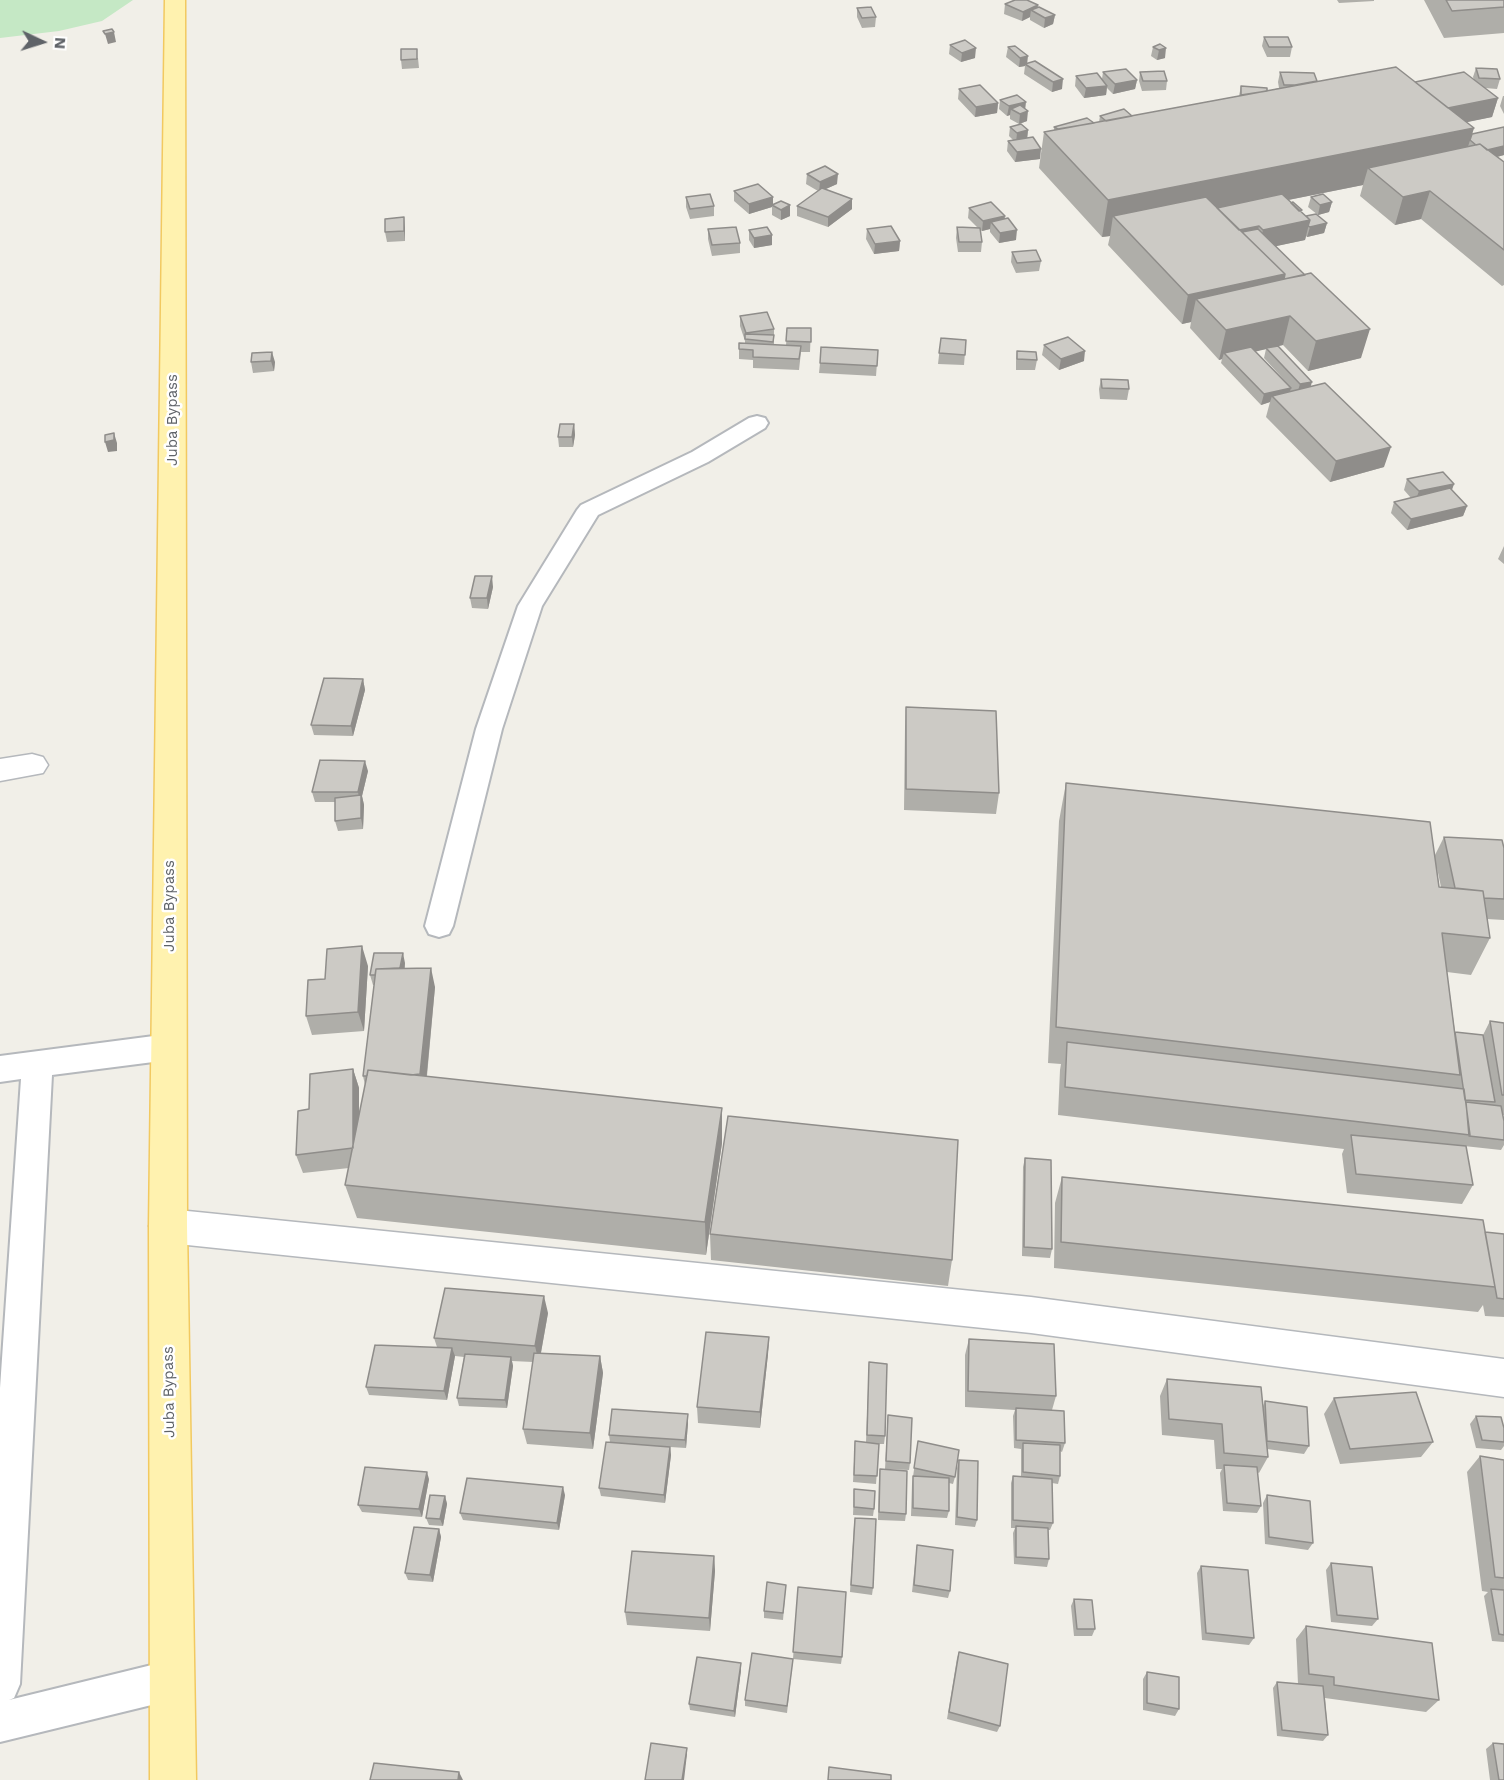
<!DOCTYPE html>
<html>
<head>
<meta charset="utf-8">
<style>
  body { margin:0 }
  #map { position:relative; width:1504px; height:1780px; overflow:hidden; background:#f1efe8; font-family:"Work Sans",sans-serif }
  canvas { display:block }
  .north { position:absolute; left:12px; top:12px; width:60px; height:60px; -webkit-text-stroke:4px #fff; paint-order:stroke; rotate:94deg; font-size:16px; font-weight:700; line-height:24px; text-align:center; color:#5f6368 }
  .north::after { content:''; display:block; margin:auto; width:21px; height:27px; background:#5f6368; clip-path:polygon(50% 0,100% 100%,50% 72%,0 100%) }
</style>
</head>
<body>
<div id="map">
<canvas width="1504" height="1780"></canvas>
<div class="north">N</div>
</div>
<script>
const ctx = document.querySelector('canvas').getContext('2d');
ctx.lineJoin = 'round';
function fillPath(path, color) { ctx.fillStyle = color; ctx.fill(path, 'evenodd'); }
const toPath = rows => new Path2D(rows.map(r => 'M' + r).join(''));
function strokePath(path, color, width, dash) { ctx.strokeStyle = color; ctx.lineWidth = width; ctx.lineCap = dash ? 'butt' : 'round'; ctx.setLineDash(dash || []); ctx.stroke(path); }
function label(font, color, halo, rows, align = 'center') {
  ctx.font = font + ' "Work Sans",sans-serif'; ctx.lineWidth = 5; ctx.setLineDash([]); ctx.textBaseline = 'middle'; ctx.strokeStyle = halo; ctx.fillStyle = color; for (const [text, x, y, turn = 0] of rows) {
    ctx.save(); ctx.translate(x, y); ctx.rotate((+turn || 0) * Math.PI / 180); ctx.textAlign = isNaN(turn) ? turn : align; if (halo) ctx.strokeText(text, 0, 0); ctx.fillText(text, 0, 0); ctx.restore();
  }
}
const green = toPath([
  [0,0,133,0,102,21,59,31,0,38]
]);
const lane = toPath([
  [757,416,765,418,768,423,765,428,708,462,598,515,542,606,502,729,453,926,449,934,439,937,429,934,425,926,476,729,518,606,577,510,581,505,692,452,749,418,757,416],
  [169,1034,180,1038,184,1047,180,1056,169,1060,52,1075,20,1684,14,1698,9,1700,172,1660,186,1666,192,1680,186,1694,172,1700,0,1742,0,1388,21,1079,0,1082,0,1056,169,1034]
]);
const street = toPath([
  [32,754,43,757,48,765,43,773,0,781,0,759,32,754],
  [168,1209,1031,1297,1504,1359,1504,1397,1031,1333,168,1243,154,1238,149,1226,154,1214,168,1209]
]);
const primary = toPath([
  [165,0,185,0,187,1226,196,1780,150,1780,149,1226,165,0]
]);
const wall = toPath([
  [1337,0,1374,0,1374,1,1339,3],
  [1424,0,1504,0,1504,33,1444,38],
  [1005,4,1038,7,1055,15,1053,24,1044,28,1030,20,1030,17,1022,21,1004,14],
  [857,8,876,17,875,27,862,28,857,17],
  [1264,37,1292,47,1290,57,1267,57,1262,46],
  [1160,44,1165,58,1157,60,1151,56,1153,47],
  [950,45,975,58,961,62,949,54],
  [1015,46,1027,64,1062,89,1052,92,1024,74,1025,66,1019,67,1006,57,1008,47],
  [418,58,419,68,402,69,401,60],
  [1476,68,1500,79,1497,89,1485,88,1498,98,1492,117,1466,122,1474,128,1472,134,1504,127,1504,155,1497,157,1504,162,1504,285,1502,286,1421,219,1395,225,1360,196,1363,185,1288,200,1302,210,1301,212,1306,216,1327,223,1324,233,1307,237,1306,236,1305,240,1276,246,1361,358,1308,371,1283,345,1278,346,1310,387,1384,467,1330,482,1266,417,1270,402,1261,405,1221,363,1222,359,1219,360,1190,328,1191,322,1182,324,1108,245,1110,236,1102,237,1039,168,1044,132,1054,130,1054,127,1099,122,1100,116,1132,116,1239,96,1241,86,1267,91,1279,88,1278,82,1280,72,1317,81,1415,82,1474,80,1473,77],
  [1266,349,1264,358,1286,382,1255,351],
  [1103,72,1137,80,1135,89,1113,94,1107,88,1106,95,1084,98,1075,86,1076,76,1102,79],
  [1140,72,1167,81,1166,90,1142,91,1139,81],
  [959,89,998,103,997,113,975,117,958,99],
  [1503,96,1504,96,1504,114,1500,106],
  [1000,100,1025,109,1027,121,1019,124,1010,119,1010,115,1007,116,999,109],
  [1010,127,1028,130,1027,138,1040,159,1015,162,1007,151,1008,141,1013,140,1009,136],
  [807,174,837,184,826,189,852,209,828,227,797,216,797,206,818,191,806,184],
  [734,191,773,197,773,205,790,216,781,220,772,215,772,207,749,214,734,201],
  [686,197,714,206,714,216,690,219,686,207],
  [1311,197,1332,202,1329,212,1318,215,1308,207],
  [969,208,1005,219,1016,240,999,243,990,232,990,229,982,231,980,230,982,242,981,252,958,252,956,238,957,227,978,228,968,218],
  [405,228,405,241,387,242,385,232],
  [708,229,740,243,740,253,712,256,708,239],
  [867,229,900,241,899,251,874,254,866,239],
  [749,230,772,235,772,245,754,248,749,240],
  [1012,252,1041,261,1039,271,1016,273,1011,262],
  [740,316,774,329,774,345,786,346,787,328,811,328,810,352,801,352,799,370,753,368,753,360,739,359,739,349,745,344,745,341,740,326],
  [941,338,966,340,964,365,938,364],
  [1044,345,1084,361,1059,370,1042,355],
  [878,350,876,376,819,373,820,363],
  [1017,351,1037,360,1035,370,1016,370,1016,361],
  [252,353,275,362,274,371,253,373,251,362],
  [1101,379,1129,389,1127,400,1100,399,1099,389],
  [574,424,575,435,573,447,559,447,558,437],
  [1407,479,1454,484,1452,490,1467,506,1463,516,1407,530,1391,513,1394,502,1411,498,1404,490],
  [1504,546,1504,564,1498,559],
  [493,587,488,609,472,608,470,598],
  [363,679,365,690,353,736,314,735,311,725],
  [906,707,999,793,996,814,904,810,905,727],
  [368,771,362,796,364,805,363,829,338,831,335,821,335,802,315,802,312,792],
  [1066,783,1435,855,1444,837,1504,848,1504,920,1487,919,1490,938,1471,975,1447,972,1455,1032,1483,1035,1490,1021,1504,1023,1504,1115,1503,1115,1504,1121,1504,1145,1501,1150,1464,1146,1473,1185,1462,1204,1347,1193,1342,1154,1344,1149,1058,1115,1060,1070,1061,1064,1048,1063,1059,821],
  [1437,868,1441,887,1439,887],
  [405,963,405,968,435,987,427,1076,722,1143,706,1255,357,1218,345,1185,349,1168,303,1173,296,1155,309,1109,353,1069,359,1088,359,1118,365,1085,363,1076,374,985,373,985,370,975],
  [368,966,364,1031,312,1035,306,1016,325,979],
  [1025,1158,1052,1249,1050,1258,1022,1256,1023,1167],
  [1062,1177,1485,1232,1504,1234,1504,1317,1485,1316,1483,1305,1478,1312,1054,1268,1055,1203],
  [710,1234,952,1260,948,1286,711,1260],
  [548,1313,541,1353,600,1356,603,1373,593,1449,527,1444,523,1429,533,1362,512,1361,513,1366,507,1408,459,1406,457,1398,464,1357,455,1356,447,1400,369,1395,366,1387,437,1347,434,1338],
  [769,1337,768,1354,760,1428,698,1423,697,1407],
  [969,1339,1056,1396,1052,1410,1065,1443,1062,1452,1060,1451,1060,1476,1058,1484,1052,1483,1053,1523,1050,1530,1048,1530,1049,1559,1047,1567,1014,1564,1013,1533,1015,1528,1011,1528,1011,1483,1013,1476,1021,1476,1021,1449,1014,1448,1013,1416,1015,1410,965,1407,965,1355],
  [869,1362,885,1436,884,1444,879,1444,876,1484,853,1482,855,1441,866,1442],
  [1167,1379,1263,1406,1265,1401,1309,1446,1304,1454,1267,1449,1268,1457,1259,1473,1257,1472,1261,1506,1257,1513,1223,1511,1220,1473,1222,1469,1216,1469,1214,1440,1162,1435,1160,1396],
  [1334,1398,1433,1442,1421,1457,1340,1464,1324,1414],
  [888,1415,910,1463,909,1470,885,1469],
  [1476,1416,1504,1428,1504,1446,1501,1450,1476,1448,1470,1424],
  [688,1423,686,1448,670,1447,671,1455,665,1503,601,1496,599,1488,610,1442,609,1435],
  [918,1441,955,1477,953,1484,949,1483,949,1511,947,1518,911,1516,912,1484],
  [1480,1456,1504,1460,1504,1642,1492,1641,1484,1596,1488,1592,1482,1591,1467,1472],
  [959,1460,977,1520,975,1527,955,1525,957,1468],
  [880,1469,906,1514,905,1521,878,1520,879,1477],
  [429,1479,422,1517,362,1512,358,1505],
  [854,1489,874,1509,873,1516,853,1515],
  [565,1495,559,1530,463,1520,460,1513],
  [1267,1495,1313,1543,1308,1550,1265,1544,1263,1503],
  [445,1496,447,1504,443,1526,429,1525,426,1518],
  [854,1525,873,1588,872,1595,850,1592],
  [439,1529,441,1537,433,1582,408,1580,405,1573],
  [917,1545,950,1591,948,1598,912,1592],
  [714,1556,715,1571,710,1631,627,1625,625,1612],
  [1331,1563,1378,1619,1372,1626,1331,1622,1326,1570],
  [1201,1566,1254,1638,1249,1645,1202,1640,1197,1573],
  [786,1585,783,1620,764,1618,764,1611],
  [798,1587,842,1657,841,1664,793,1659],
  [1074,1599,1095,1629,1092,1636,1074,1636,1071,1606],
  [1306,1626,1439,1700,1426,1712,1325,1698,1328,1735,1323,1741,1277,1736,1273,1688,1277,1682,1298,1684,1296,1639],
  [959,1652,1000,1726,997,1732,947,1719,957,1658],
  [793,1659,787,1713,745,1706,745,1700],
  [741,1670,735,1717,690,1710,689,1704],
  [1147,1672,1179,1709,1175,1716,1143,1710,1143,1679],
  [1493,1743,1504,1780,1490,1780,1486,1749]
]);
const shadedWall = toPath([
  [1038,5,1037,14,1031,10,1030,17,1022,21,1023,12],
  [1055,15,1053,24,1044,28,1045,18],
  [114,32,116,42,108,44,105,34],
  [976,48,975,58,961,62,962,53],
  [1166,48,1165,58,1157,60,1159,50],
  [1028,56,1027,65,1025,64,1025,66,1019,67,1020,58],
  [1063,79,1062,89,1052,92,1053,82],
  [1137,80,1135,89,1113,94,1115,84],
  [1107,86,1106,95,1084,98,1086,88],
  [1498,98,1492,117,1439,128,1445,109],
  [1026,102,1025,111,1011,109,1010,115,1007,116,1009,106],
  [998,103,997,113,975,117,976,107],
  [1028,111,1027,121,1019,124,1020,114],
  [1474,128,1462,165,1368,168,1363,185,1218,214,1113,216,1110,236,1102,237,1108,200],
  [1028,130,1027,140,1016,143,1017,133],
  [1504,146,1504,155,1485,160,1488,150],
  [1041,149,1040,159,1015,162,1017,152],
  [838,174,837,184,819,192,820,182],
  [1430,191,1421,219,1395,225,1403,197],
  [773,197,773,206,772,205,772,207,749,214,749,204],
  [852,199,852,209,828,227,828,217],
  [1332,202,1329,212,1318,215,1320,205],
  [790,205,790,216,781,220,781,210],
  [1005,216,1004,226,991,222,990,229,982,231,983,221],
  [404,217,405,228,405,241,404,231],
  [1310,220,1305,240,1258,250,1263,230],
  [1327,223,1324,233,1307,237,1310,227],
  [1259,226,1254,246,1235,231],
  [1017,230,1016,240,999,243,1000,233],
  [772,235,772,245,754,248,754,238],
  [900,241,899,251,874,254,875,244],
  [1285,274,1278,303,1196,299,1191,322,1182,324,1188,295],
  [1290,316,1283,345,1229,358,1224,353,1222,359,1219,360,1226,330],
  [1370,329,1361,358,1308,371,1316,341],
  [1085,351,1084,361,1059,370,1061,359],
  [272,352,275,362,274,371,271,361],
  [1312,382,1309,392,1297,394,1300,384],
  [1291,388,1288,398,1272,396,1270,402,1261,405,1264,394],
  [574,424,575,435,573,447,572,437],
  [114,433,117,443,117,451,108,452,105,442],
  [1391,447,1384,467,1330,482,1336,461],
  [1454,484,1450,494,1415,502,1419,491],
  [1467,506,1463,516,1407,530,1411,519],
  [492,576,493,587,488,609,487,598],
  [363,679,365,690,353,736,351,726],
  [365,761,368,771,362,796,364,805,363,829,361,818,360,803,358,792],
  [362,946,368,966,364,1031,358,1012],
  [403,953,405,963,402,985,399,975],
  [431,968,435,987,425,1093,420,1074],
  [353,1069,359,1088,359,1166,353,1148],
  [722,1108,722,1143,706,1255,705,1222],
  [544,1296,548,1313,539,1363,535,1346],
  [769,1337,768,1354,760,1428,760,1412],
  [452,1348,455,1356,447,1400,444,1391],
  [600,1356,603,1373,593,1449,590,1433],
  [511,1357,513,1366,507,1408,505,1400],
  [688,1414,688,1423,686,1448,685,1440],
  [670,1447,671,1455,665,1503,664,1495],
  [427,1472,429,1479,422,1517,419,1509],
  [563,1487,565,1495,559,1530,557,1523],
  [445,1496,447,1504,443,1526,440,1519],
  [439,1529,441,1537,433,1582,430,1575],
  [714,1556,715,1571,710,1631,709,1618],
  [741,1663,741,1670,735,1717,734,1711],
  [687,1748,687,1754,684,1780,682,1780],
  [459,1772,463,1780,458,1780]
]);
const building = toPath([
  [1015,0,1027,0,1038,5,1023,12,1005,4,1015,0],
  [1446,0,1504,0,1504,7,1452,11,1446,0],
  [871,7,876,17,862,18,857,8,871,7],
  [1039,7,1055,15,1045,18,1031,10,1039,7],
  [112,29,114,32,105,34,103,31,112,29],
  [1264,37,1288,37,1292,47,1269,47,1264,37],
  [965,40,976,48,962,53,950,45,965,40],
  [1160,44,1166,48,1159,50,1153,47,1160,44],
  [1015,46,1028,56,1020,58,1008,47,1015,46],
  [401,49,417,49,417,59,401,60,401,49],
  [1035,61,1063,79,1053,82,1025,64,1035,61],
  [1396,67,1474,128,1108,200,1044,132,1396,67],
  [1476,68,1497,69,1500,79,1479,78,1476,68],
  [1126,69,1137,80,1115,84,1103,72,1126,69],
  [1164,71,1167,81,1143,81,1140,72,1164,71],
  [1280,72,1314,73,1317,81,1295,85,1284,85,1280,72],
  [1464,72,1498,98,1448,108,1415,82,1464,72],
  [1097,73,1107,86,1086,88,1076,76,1097,73],
  [980,85,998,103,976,107,959,89,980,85],
  [1241,86,1267,88,1267,91,1241,95,1241,86],
  [1017,95,1026,102,1009,106,1000,100,1017,95],
  [1020,105,1028,111,1020,114,1011,109,1020,105],
  [1124,109,1132,116,1106,121,1100,116,1124,109],
  [1087,118,1094,123,1058,129,1054,127,1087,118],
  [1021,124,1028,130,1017,133,1010,127,1021,124],
  [1504,127,1504,146,1487,150,1480,144,1476,145,1470,140,1472,134,1504,127],
  [1033,137,1041,149,1017,152,1008,141,1033,137],
  [1480,144,1504,162,1504,250,1430,191,1403,197,1368,168,1480,144],
  [825,166,838,174,820,182,807,174,825,166],
  [758,184,773,197,749,204,734,191,758,184],
  [822,188,852,199,828,217,797,206,822,188],
  [710,194,714,206,690,209,686,197,710,194],
  [1282,194,1310,220,1263,230,1259,226,1239,230,1217,208,1282,194],
  [1323,194,1332,202,1320,205,1311,197,1323,194],
  [1206,197,1285,274,1188,295,1113,216,1206,197],
  [781,201,790,205,781,210,772,205,781,201],
  [991,202,1005,216,983,221,969,208,991,202],
  [1293,202,1302,210,1299,211,1291,203,1293,202],
  [1316,214,1327,223,1310,227,1308,226,1310,220,1306,216,1316,214],
  [404,217,404,231,385,232,385,219,404,217],
  [1008,218,1017,230,1000,233,991,222,1008,218],
  [891,226,900,241,875,244,867,229,891,226],
  [736,227,740,243,712,245,708,229,736,227],
  [767,227,772,235,754,238,749,230,767,227],
  [957,227,980,228,982,242,959,242,957,227],
  [1258,229,1305,275,1284,279,1285,274,1242,232,1258,229],
  [1036,250,1041,261,1017,263,1012,252,1036,250],
  [1311,273,1370,329,1316,341,1290,316,1226,330,1196,299,1311,273],
  [767,312,774,329,746,333,740,316,767,312],
  [787,328,811,328,811,342,786,341,787,328],
  [745,334,774,335,773,342,745,339,745,334],
  [1068,337,1085,351,1061,359,1044,345,1068,337],
  [941,338,966,340,965,355,939,353,941,338],
  [739,343,801,346,799,359,753,357,753,350,739,349,739,343],
  [1278,346,1312,382,1300,384,1266,348,1278,346],
  [821,347,878,350,877,366,820,363,821,347],
  [1251,347,1291,388,1264,394,1224,353,1251,347],
  [1017,351,1036,352,1037,360,1017,359,1017,351],
  [272,352,271,361,251,362,252,353,272,352],
  [1101,379,1128,380,1129,389,1102,388,1101,379],
  [1325,383,1391,447,1336,461,1272,396,1325,383],
  [560,424,574,424,572,437,558,437,560,424],
  [114,433,114,440,105,442,105,435,114,433],
  [1443,472,1454,484,1419,491,1407,479,1443,472],
  [1450,488,1467,506,1411,519,1394,502,1450,488],
  [475,576,492,576,487,598,470,598,475,576],
  [324,678,363,679,351,726,311,725,324,678],
  [906,707,996,711,999,793,906,789,906,707],
  [320,760,365,761,358,792,312,792,320,760],
  [1066,783,1430,822,1439,887,1483,891,1490,938,1442,933,1460,1075,1056,1027,1066,783],
  [361,795,361,818,335,821,335,798,361,795],
  [1444,837,1502,840,1504,848,1504,899,1484,898,1483,891,1455,888,1444,837],
  [362,946,358,1012,306,1016,308,980,325,979,327,949,362,946],
  [374,953,403,953,400,968,376,969,375,975,370,975,374,953],
  [431,968,420,1074,411,1075,368,1070,367,1076,363,1076,376,969,431,968],
  [1490,1021,1504,1023,1504,1095,1502,1095,1490,1021],
  [1455,1032,1483,1035,1495,1102,1465,1100,1455,1032],
  [1067,1042,1464,1089,1470,1135,1065,1087,1067,1042],
  [353,1069,353,1148,296,1155,298,1111,309,1109,310,1074,353,1069],
  [368,1070,722,1108,705,1222,345,1185,368,1070],
  [1466,1102,1501,1106,1504,1121,1504,1140,1469,1136,1466,1102],
  [728,1116,958,1140,952,1260,710,1234,728,1116],
  [1351,1135,1466,1146,1473,1185,1356,1174,1351,1135],
  [1025,1158,1051,1160,1052,1249,1024,1247,1025,1158],
  [1062,1177,1483,1220,1495,1287,1061,1242,1062,1177],
  [1485,1232,1504,1234,1504,1299,1497,1298,1485,1232],
  [445,1288,544,1296,535,1346,434,1338,445,1288],
  [706,1332,769,1337,760,1412,697,1407,706,1332],
  [969,1339,1054,1344,1056,1396,968,1391,969,1339],
  [375,1345,452,1348,444,1391,366,1387,375,1345],
  [534,1353,600,1356,590,1433,523,1429,534,1353],
  [465,1354,511,1357,505,1400,457,1398,465,1354],
  [869,1362,887,1364,885,1436,867,1435,869,1362],
  [1167,1379,1261,1387,1268,1457,1224,1453,1222,1424,1169,1419,1167,1379],
  [1416,1392,1433,1442,1350,1449,1334,1398,1416,1392],
  [1265,1401,1307,1407,1309,1446,1267,1441,1265,1401],
  [1016,1408,1064,1411,1065,1443,1016,1440,1016,1408],
  [612,1409,688,1414,685,1440,609,1435,612,1409],
  [888,1415,912,1418,910,1463,886,1461,888,1415],
  [1476,1416,1501,1417,1504,1428,1504,1442,1482,1440,1476,1416],
  [855,1441,879,1444,877,1476,854,1475,855,1441],
  [918,1441,959,1450,955,1477,914,1468,918,1441],
  [606,1442,670,1447,664,1495,599,1488,606,1442],
  [1023,1443,1060,1445,1060,1476,1023,1472,1023,1443],
  [1480,1456,1504,1460,1504,1578,1495,1577,1480,1456],
  [959,1460,978,1461,977,1520,957,1517,959,1460],
  [1224,1465,1257,1467,1261,1506,1227,1503,1224,1465],
  [365,1467,427,1472,419,1509,358,1505,365,1467],
  [880,1469,907,1471,906,1514,879,1512,880,1469],
  [913,1476,949,1478,949,1511,913,1508,913,1476],
  [1013,1476,1052,1479,1053,1523,1013,1520,1013,1476],
  [467,1478,563,1487,557,1523,460,1513,467,1478],
  [854,1489,875,1491,874,1509,854,1507,854,1489],
  [430,1495,445,1496,440,1519,426,1518,430,1495],
  [1267,1495,1310,1501,1313,1543,1269,1537,1267,1495],
  [855,1518,876,1519,873,1588,851,1585,855,1518],
  [1016,1526,1048,1528,1049,1559,1016,1557,1016,1526],
  [414,1527,439,1529,430,1575,405,1573,414,1527],
  [917,1545,953,1550,950,1591,914,1585,917,1545],
  [632,1551,714,1556,709,1618,625,1612,632,1551],
  [1331,1563,1372,1567,1378,1619,1337,1615,1331,1563],
  [1201,1566,1248,1570,1254,1638,1206,1633,1201,1566],
  [767,1582,786,1585,783,1613,764,1611,767,1582],
  [798,1587,846,1592,842,1657,793,1652,798,1587],
  [1491,1589,1504,1590,1504,1635,1499,1634,1491,1589],
  [1074,1599,1092,1600,1095,1629,1077,1629,1074,1599],
  [1306,1626,1432,1643,1439,1700,1334,1685,1334,1677,1309,1674,1306,1626],
  [959,1652,1008,1664,1000,1726,949,1712,959,1652],
  [752,1653,793,1659,787,1706,745,1700,752,1653],
  [697,1657,741,1663,734,1711,689,1704,697,1657],
  [1147,1672,1179,1677,1179,1709,1147,1703,1147,1672],
  [1277,1682,1323,1686,1328,1735,1282,1730,1277,1682],
  [651,1743,687,1748,682,1780,645,1780,651,1743],
  [1493,1743,1504,1744,1504,1780,1499,1780,1493,1743],
  [374,1763,459,1772,458,1780,370,1780,374,1763],
  [829,1767,891,1775,891,1780,828,1780,829,1767]
]);
const streetNames = [
  ["Juba Bypass",173,420,-90],
  ["Juba Bypass",170,906,-90],
  ["Juba Bypass",169,1392,-91]
];
fillPath(green, '#c5e8c5');
strokePath(lane, '#b5b8bc', 4);
strokePath(street, '#b5b8bc', 3);
strokePath(primary, '#f2c960', 3);
fillPath(lane, '#fff');
fillPath(street, '#fff');
fillPath(primary, '#fff2af');
fillPath(wall, '#afaea9');
fillPath(shadedWall, '#8f8d8a');
fillPath(building, '#cccac5');
strokePath(building, '#8f8d8a', 1.5);
label('15px', '#5f6368', '#fff', streetNames);
</script>
</body>
</html>
